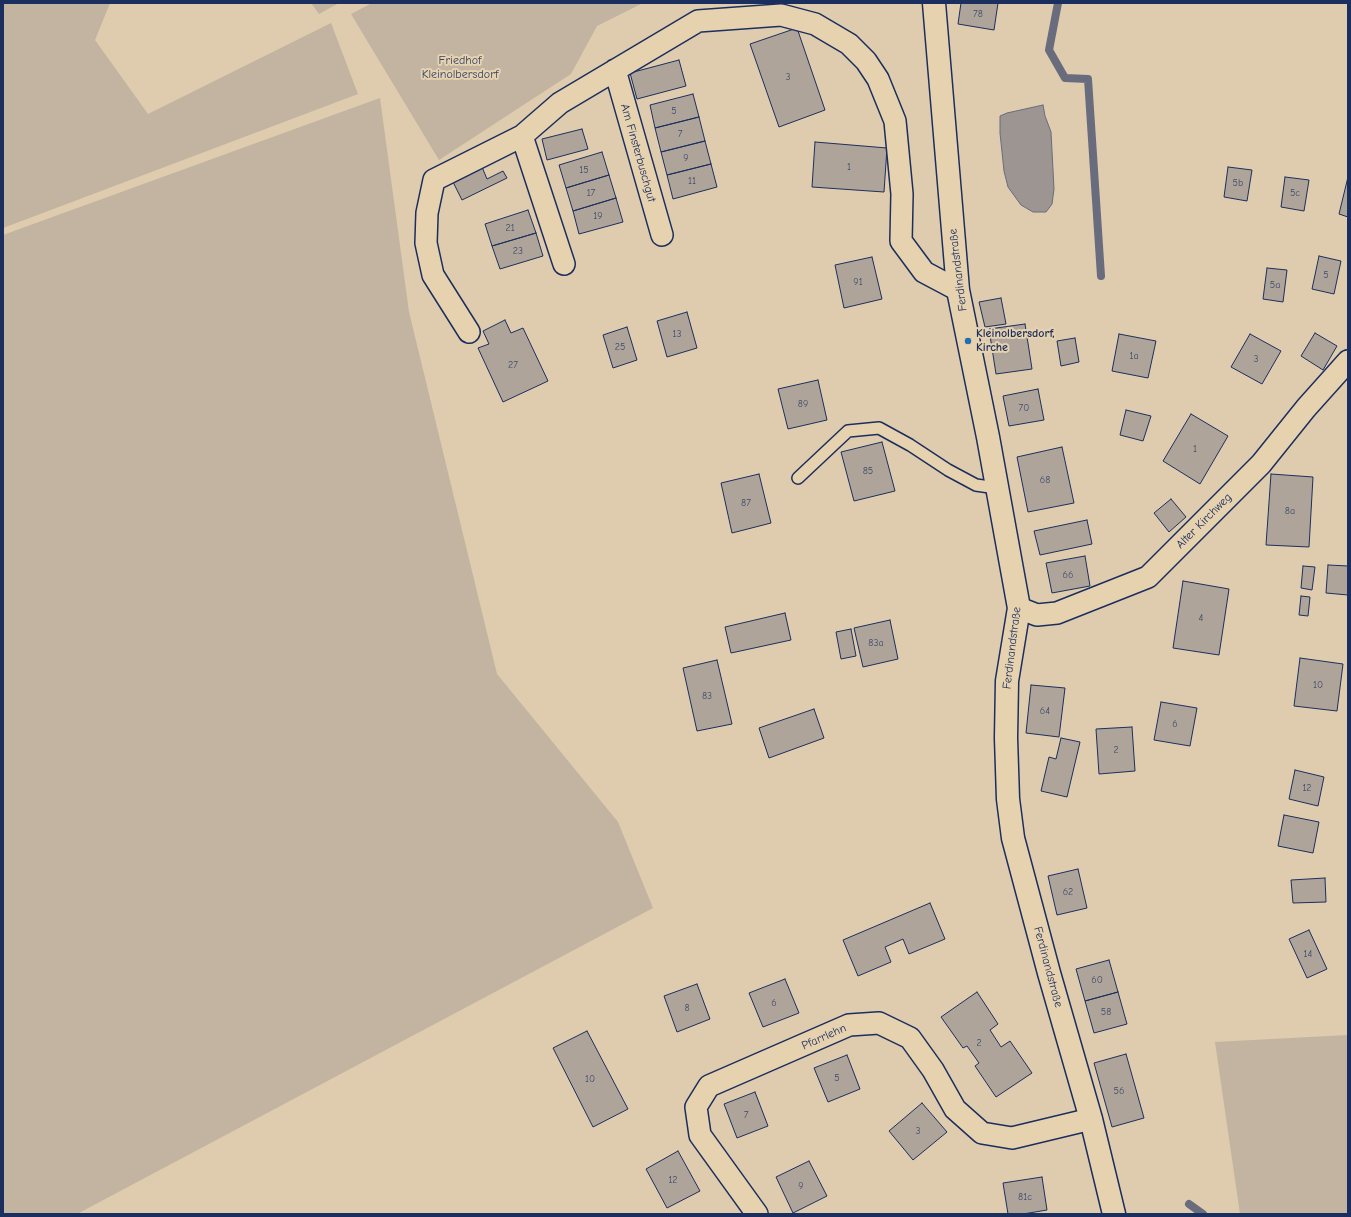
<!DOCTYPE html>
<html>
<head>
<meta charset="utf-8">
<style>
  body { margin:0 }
  #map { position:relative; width:1351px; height:1217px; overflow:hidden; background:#dfcbad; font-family:"Comic Neue",sans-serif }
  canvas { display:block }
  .frame { position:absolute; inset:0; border:4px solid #1b2f5e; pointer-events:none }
</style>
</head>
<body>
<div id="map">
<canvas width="1351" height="1217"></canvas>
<div class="frame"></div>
</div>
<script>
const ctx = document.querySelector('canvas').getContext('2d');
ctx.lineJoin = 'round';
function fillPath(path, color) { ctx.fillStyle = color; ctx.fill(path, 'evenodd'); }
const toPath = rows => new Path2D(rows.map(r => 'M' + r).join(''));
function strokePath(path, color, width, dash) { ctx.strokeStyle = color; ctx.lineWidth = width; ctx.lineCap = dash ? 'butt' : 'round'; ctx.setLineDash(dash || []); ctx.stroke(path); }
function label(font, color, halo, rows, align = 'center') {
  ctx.font = font + ' "Comic Neue",sans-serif'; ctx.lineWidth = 4; ctx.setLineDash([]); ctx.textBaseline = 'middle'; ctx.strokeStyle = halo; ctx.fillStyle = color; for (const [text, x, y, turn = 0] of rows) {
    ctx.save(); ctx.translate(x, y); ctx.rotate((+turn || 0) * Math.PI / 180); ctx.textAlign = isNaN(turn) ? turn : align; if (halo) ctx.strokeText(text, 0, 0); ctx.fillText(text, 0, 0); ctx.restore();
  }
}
const green = toPath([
  [3,3,110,3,95,40,148,114,331,23,358,94,3,228],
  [311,3,339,3,319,14],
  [372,3,643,3,597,26,571,74,439,160,351,14],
  [380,98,409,312,497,674,618,822,653,908,77,1214,3,1214,3,235],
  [1348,1035,1348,1214,1240,1214,1215,1042]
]);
const water = toPath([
  [1043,105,1045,116,1051,132,1054,189,1052,204,1046,212,1033,212,1021,205,1008,187,1004,171,1000,133,1000,116,1007,113,1043,105]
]);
const stream = toPath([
  [1058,3,1049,50,1065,78,1088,79,1101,276],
  [1189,1204,1203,1214]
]);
const building = toPath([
  [961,3,998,3,994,30,958,24,961,3],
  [797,28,825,110,779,127,750,44,797,28],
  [679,60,686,86,637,99,630,73,679,60],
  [693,94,699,117,655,128,650,105,693,94],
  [699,117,705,141,661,152,655,128,699,117],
  [582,129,588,149,547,160,542,139,582,129],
  [705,141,711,164,667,175,661,152,705,141],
  [815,142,887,148,884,192,812,187,815,142],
  [602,152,609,175,566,188,559,165,602,152],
  [711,164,717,187,673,199,667,175,711,164],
  [482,167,487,179,503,171,507,178,462,200,453,182,482,167],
  [1228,167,1252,170,1247,201,1224,197,1228,167],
  [609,175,616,198,573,211,566,188,609,175],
  [1285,177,1309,180,1304,211,1281,207,1285,177],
  [1348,177,1348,217,1339,214,1348,177],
  [616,198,623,222,579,234,573,211,616,198],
  [528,210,536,233,492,246,485,224,528,210],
  [536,233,543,256,500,269,492,246,536,233],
  [1319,256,1341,261,1334,294,1312,289,1319,256],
  [872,257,882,299,844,308,835,265,872,257],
  [1267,268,1287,270,1283,302,1263,299,1267,268],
  [1001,298,1006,324,985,327,979,302,1001,298],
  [687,312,697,348,667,357,657,321,687,312],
  [505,320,511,333,523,328,548,381,503,402,478,348,489,344,483,331,505,320],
  [1025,324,1032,369,996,374,989,329,1025,324],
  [627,327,637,360,613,368,603,335,627,327],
  [1315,333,1337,346,1323,370,1301,356,1315,333],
  [1119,334,1156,341,1148,378,1112,371,1119,334],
  [1250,334,1281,351,1262,384,1231,367,1250,334],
  [1075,338,1079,362,1061,366,1057,341,1075,338],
  [818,380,827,420,788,429,778,389,818,380],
  [1038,389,1044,420,1009,426,1003,396,1038,389],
  [1126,410,1151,416,1143,441,1120,435,1126,410],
  [1191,414,1228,436,1200,484,1163,461,1191,414],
  [882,442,895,491,854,501,841,452,882,442],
  [1062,447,1074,503,1028,512,1017,457,1062,447],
  [759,474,771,523,732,533,721,483,759,474],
  [1271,474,1313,477,1309,547,1266,545,1271,474],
  [1171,499,1186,517,1169,532,1154,513,1171,499],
  [1087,520,1092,544,1040,555,1034,531,1087,520],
  [1085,556,1090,586,1052,593,1046,563,1085,556],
  [1328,565,1348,566,1348,595,1326,593,1328,565],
  [1303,566,1315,567,1312,590,1301,588,1303,566],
  [1183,581,1229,589,1219,655,1173,648,1183,581],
  [1301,596,1310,597,1308,616,1299,615,1301,596],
  [785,613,791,640,731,653,725,627,785,613],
  [890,620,898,659,863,667,854,628,890,620],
  [851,629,856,656,841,659,836,632,851,629],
  [1300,658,1343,664,1337,711,1294,706,1300,658],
  [717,660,732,724,697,731,683,668,717,660],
  [1031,685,1065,688,1059,737,1026,733,1031,685],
  [1161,702,1197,708,1190,746,1154,740,1161,702],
  [814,709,824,738,769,758,759,728,814,709],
  [1132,727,1135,771,1099,774,1096,729,1132,727],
  [1061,738,1080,742,1067,797,1041,791,1049,757,1056,759,1061,738],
  [1295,770,1324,777,1318,806,1289,799,1295,770],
  [1284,815,1319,822,1313,853,1278,846,1284,815],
  [1078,869,1087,908,1057,915,1048,876,1078,869],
  [1325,878,1326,902,1293,903,1291,880,1325,878],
  [930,903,945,939,909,954,903,939,885,947,891,962,858,976,843,940,930,903],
  [1309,930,1327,969,1307,978,1289,939,1309,930],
  [1109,960,1118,992,1085,1001,1076,969,1109,960],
  [785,979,799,1013,763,1027,749,993,785,979],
  [697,984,710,1019,677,1032,664,996,697,984],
  [977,992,998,1024,990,1030,1001,1047,1010,1041,1032,1073,996,1097,975,1066,979,1063,967,1046,963,1048,941,1017,977,992],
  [1118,992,1127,1024,1094,1033,1085,1001,1118,992],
  [587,1031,628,1109,593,1127,553,1048,587,1031],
  [1126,1054,1144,1118,1112,1127,1094,1063,1126,1054],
  [847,1055,860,1089,828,1102,814,1068,847,1055],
  [755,1092,768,1126,737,1138,724,1104,755,1092],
  [922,1103,947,1132,913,1160,889,1131,922,1103],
  [678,1151,700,1191,667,1208,646,1169,678,1151],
  [809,1161,827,1196,793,1213,776,1177,809,1161],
  [1042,1177,1047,1210,1023,1214,1008,1214,1003,1183,1042,1177]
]);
const service = toPath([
  [798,478,848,431,879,428,910,445,948,470,976,485,997,488]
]);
const minor = toPath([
  [615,70,662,235],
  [522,136,564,264],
  [469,332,433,275,426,243,427,213,434,180,522,136,560,103,698,21,781,15,815,24,849,44,866,61,878,79,895,121,902,194,901,241,924,272,958,290],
  [1019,608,1037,615,1057,613,1148,577,1261,464,1306,408,1348,361],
  [757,1214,700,1135,696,1107,709,1086,849,1025,879,1023,910,1038,933,1070,955,1109,982,1133,1012,1138,1091,1119]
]);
const tertiary = toPath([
  [934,3,958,290,988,437,1019,608,1007,681,1006,738,1008,799,1013,838,1049,973,1091,1119,1114,1214]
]);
const markers = [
  [968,341,4,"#1f6fb2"]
];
const numberNames = [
  ["78",978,14],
  ["3",788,77],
  ["5",674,111],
  ["7",680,134],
  ["9",686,158],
  ["1",849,167],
  ["15",584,170],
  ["11",692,181],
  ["5b",1238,183],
  ["17",591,193],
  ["5c",1295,193],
  ["19",598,216],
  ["21",510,228],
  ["23",518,251],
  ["5",1326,275],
  ["91",858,282],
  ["5a",1275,285],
  ["13",677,334],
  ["25",620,347],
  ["1a",1134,356],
  ["3",1256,359],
  ["27",513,365],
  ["89",803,404],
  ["70",1024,408],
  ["1",1195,449],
  ["85",868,471],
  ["68",1045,480],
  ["87",746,503],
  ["8a",1290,511],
  ["66",1068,575],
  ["4",1201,618],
  ["83a",876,643],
  ["10",1318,685],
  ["83",707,696],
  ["64",1045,711],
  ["6",1175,724],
  ["2",1116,750],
  ["12",1307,788],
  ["62",1068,892],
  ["14",1308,954],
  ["60",1097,980],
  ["6",774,1003],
  ["8",687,1008],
  ["58",1106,1012],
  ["2",979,1043],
  ["5",837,1078],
  ["10",590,1079],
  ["56",1119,1091],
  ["7",746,1115],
  ["3",918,1131],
  ["12",673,1180],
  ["9",801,1186],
  ["81c",1025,1197]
];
const parkNames = [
  ["Friedhof",460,61],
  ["Kleinolbersdorf",460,75]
];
const streetNames = [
  ["Am Finsterbuschgut",638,153,74],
  ["Ferdinandstraße",958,270,-97],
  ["Alter Kirchweg",1204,521,-45],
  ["Ferdinandstraße",1012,648,-83],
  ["Ferdinandstraße",1048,967,75],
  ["Pfarrlehn",824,1037,-24]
];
const poiNames = [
  ["Kleinolbersdorf,",976,334],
  ["Kirche",976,348]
];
fillPath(green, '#c2b4a1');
fillPath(water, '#9c9592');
strokePath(water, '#686c7d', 1);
strokePath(stream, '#686c7d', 8);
fillPath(building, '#aea499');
strokePath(building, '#1b2f5e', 1);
strokePath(service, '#1b2f5e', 14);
strokePath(minor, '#1b2f5e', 24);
strokePath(tertiary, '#1b2f5e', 25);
strokePath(service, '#e7d2b0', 11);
strokePath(minor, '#e7d2b0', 21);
strokePath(tertiary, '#e7d2b0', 22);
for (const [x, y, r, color] of markers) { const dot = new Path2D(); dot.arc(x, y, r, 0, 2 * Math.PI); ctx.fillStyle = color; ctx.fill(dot); strokePath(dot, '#e7d2b0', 1.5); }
label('10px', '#404c6d', null, numberNames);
label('12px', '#344368', '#e7d2b0', parkNames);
label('12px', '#1b2f5e', '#e7d2b0', streetNames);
label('bold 12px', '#1b2f5e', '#e7d2b0', poiNames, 'left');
</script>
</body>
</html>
